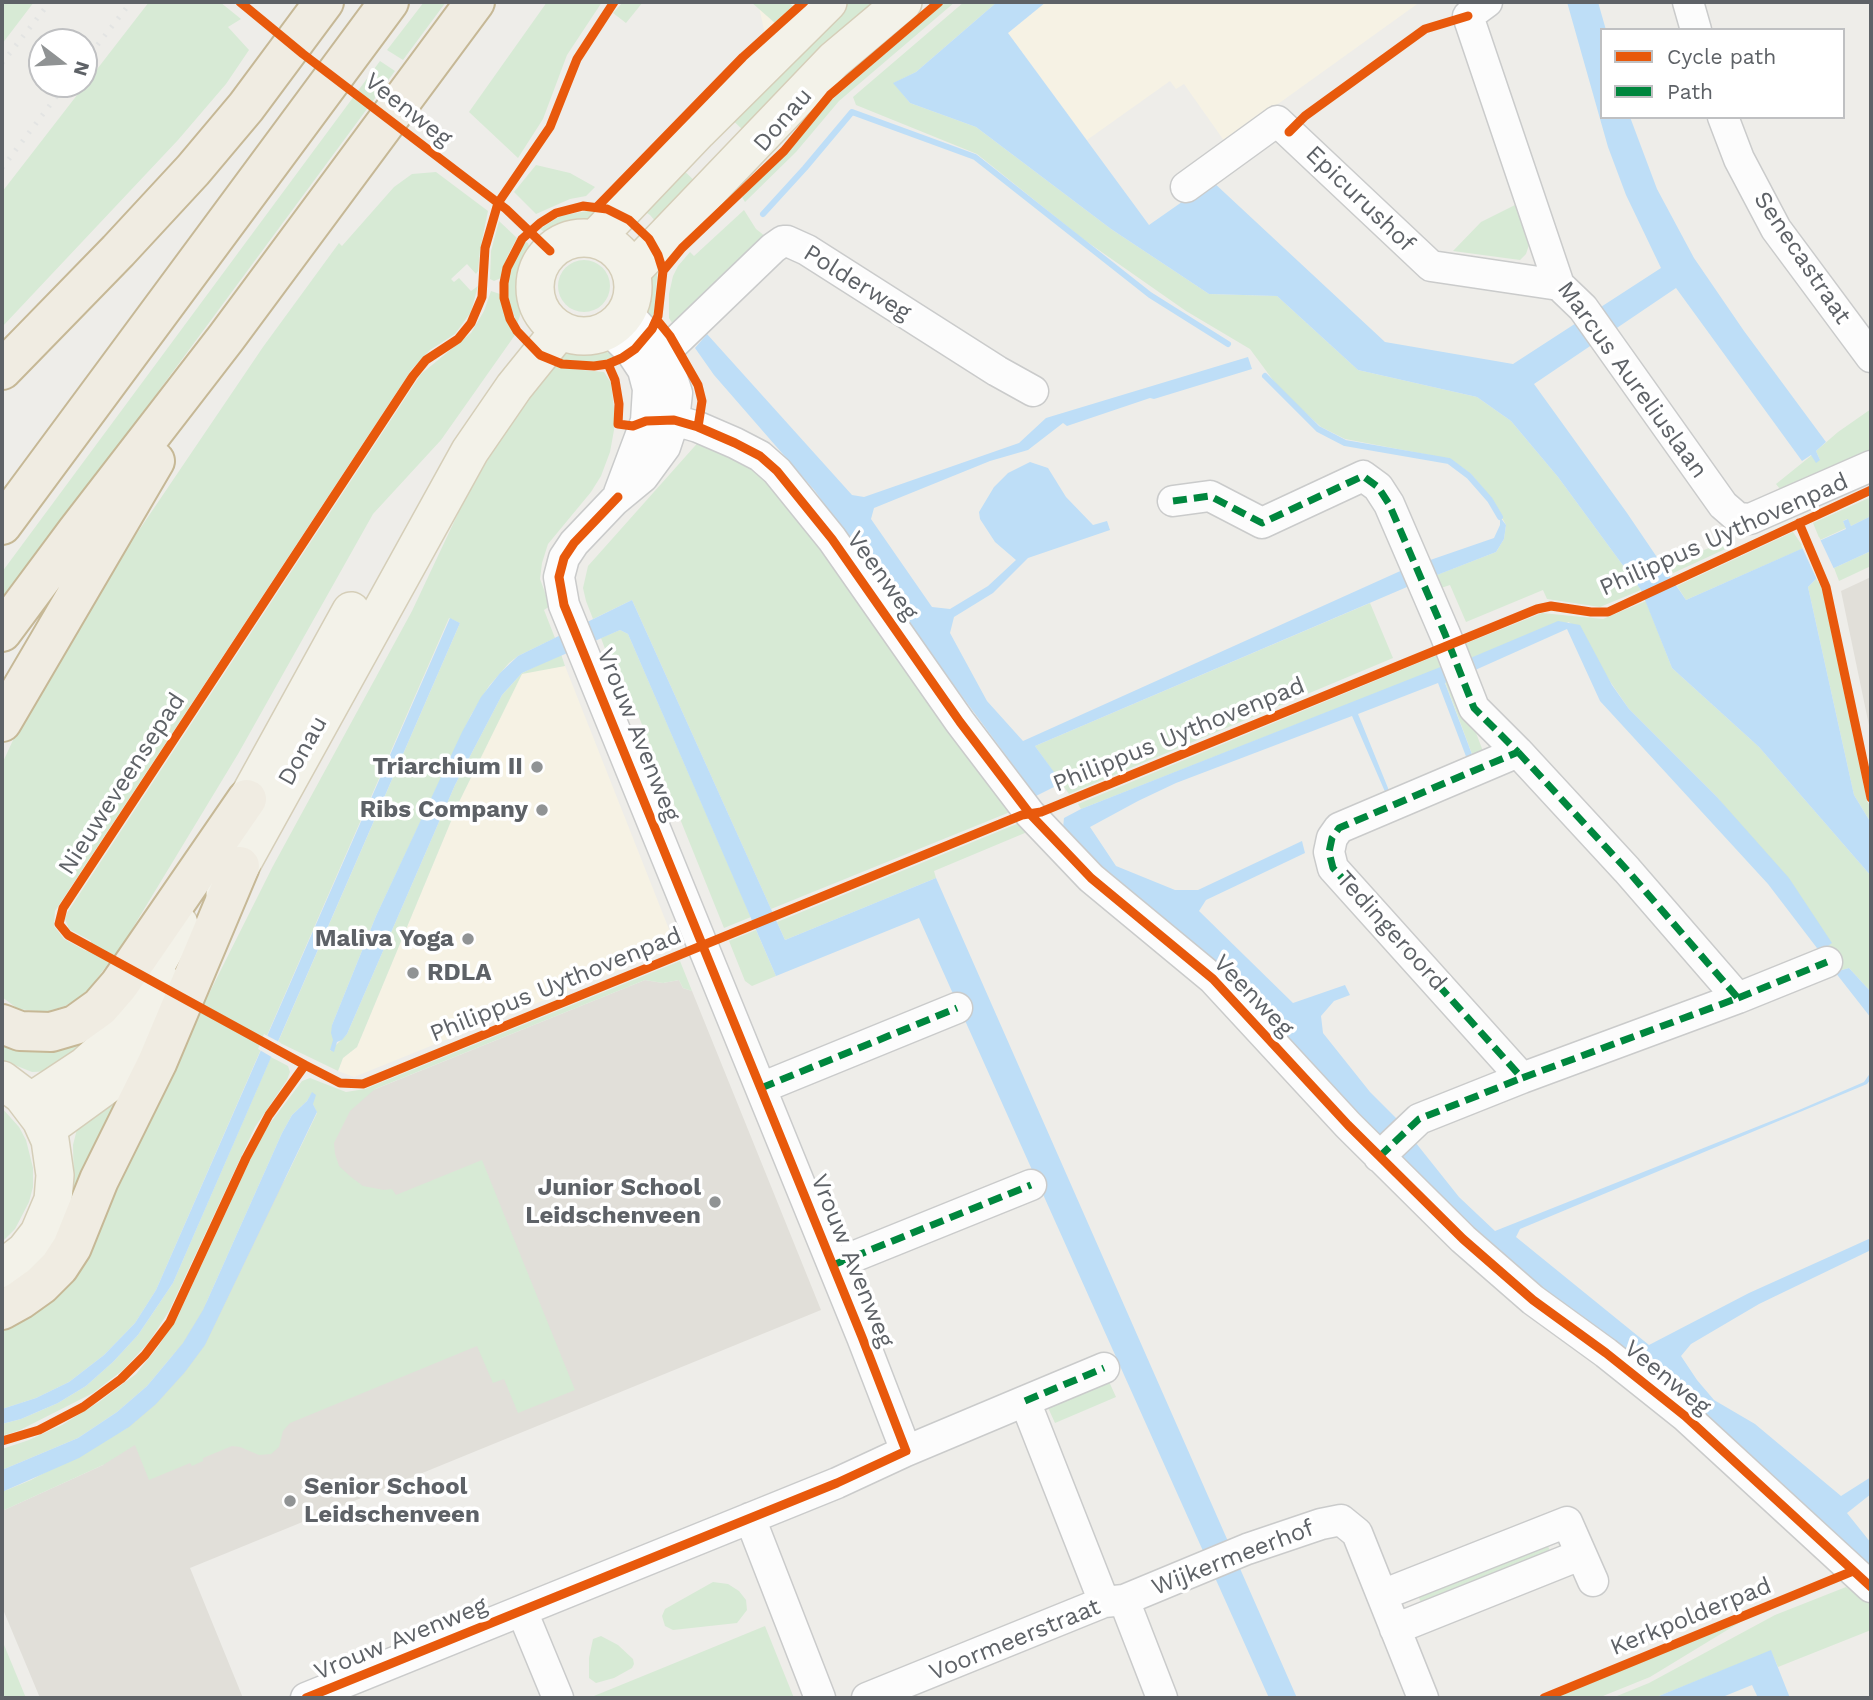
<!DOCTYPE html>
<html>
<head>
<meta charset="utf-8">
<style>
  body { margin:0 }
  #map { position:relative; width:1873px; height:1700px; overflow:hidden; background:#eeede9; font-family:"Work Sans",sans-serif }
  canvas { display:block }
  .frame { position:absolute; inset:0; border:4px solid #5e6267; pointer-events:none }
  .legend { position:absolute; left:1600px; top:28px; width:245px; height:91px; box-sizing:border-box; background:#fff; border:2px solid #bfc0c2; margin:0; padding:9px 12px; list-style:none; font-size:21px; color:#5e6267 }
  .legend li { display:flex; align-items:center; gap:14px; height:35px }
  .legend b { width:35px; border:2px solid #bfc0c2 }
  .north { position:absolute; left:28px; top:28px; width:70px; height:70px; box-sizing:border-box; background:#fff; border:2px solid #bfc0c2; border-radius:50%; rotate:107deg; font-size:19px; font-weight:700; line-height:28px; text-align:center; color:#5e6267 }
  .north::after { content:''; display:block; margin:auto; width:24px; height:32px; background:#909394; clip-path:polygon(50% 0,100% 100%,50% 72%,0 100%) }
</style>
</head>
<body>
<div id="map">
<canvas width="1873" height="1700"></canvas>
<div class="frame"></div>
<ul class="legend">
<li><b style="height:9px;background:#e8590c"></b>Cycle path</li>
<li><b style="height:9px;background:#00873e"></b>Path</li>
</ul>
<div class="north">N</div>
</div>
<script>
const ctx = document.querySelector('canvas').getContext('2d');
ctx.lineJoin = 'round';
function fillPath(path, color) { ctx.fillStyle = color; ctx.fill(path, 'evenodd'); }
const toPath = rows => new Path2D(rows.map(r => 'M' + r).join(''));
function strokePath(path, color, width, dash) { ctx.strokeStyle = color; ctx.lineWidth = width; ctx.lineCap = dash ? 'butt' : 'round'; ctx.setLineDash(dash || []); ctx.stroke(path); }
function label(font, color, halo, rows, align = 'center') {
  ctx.font = font + ' "Work Sans",sans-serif'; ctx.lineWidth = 7; ctx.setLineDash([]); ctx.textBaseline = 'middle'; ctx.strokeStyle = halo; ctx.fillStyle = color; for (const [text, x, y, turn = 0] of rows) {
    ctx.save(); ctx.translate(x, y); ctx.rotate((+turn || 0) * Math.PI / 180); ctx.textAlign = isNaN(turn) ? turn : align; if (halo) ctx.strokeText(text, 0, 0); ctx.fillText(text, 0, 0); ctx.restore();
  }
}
const commercial = toPath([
  [758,2,813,2,767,44],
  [1046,2,1420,2,1225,142,1184,84,1176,89,1170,81,1087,140,1008,33],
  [565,666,676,947,354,1077,338,1071,343,1058,357,1047,459,802,522,673]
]);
const education = toPath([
  [1871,577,1871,735,1841,591],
  [645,980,663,983,679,980,683,988,692,991,821,1310,190,1568,243,1698,40,1698,2,1607,2,1511,103,1465,331,1107]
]);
const green = toPath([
  [2,2,34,2,2,44],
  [149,2,220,2,241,19,228,27,249,50,226,84,178,140,2,327,2,192],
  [424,2,446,2,403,60,387,50],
  [547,2,602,2,567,55,543,119,518,158,469,112],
  [623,2,643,2,626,23,613,13],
  [751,2,788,2,793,6,775,23],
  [849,2,883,2,743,130,727,115,810,29],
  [945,2,955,2,839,101,796,152,745,202,742,197,791,149,826,105],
  [964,2,997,2,916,72,894,83,910,103,976,127,1111,229,1209,294,1277,296,1358,370,1477,397,1511,421,1558,477,1641,590,1600,607,1547,599,1543,590,1466,622,1450,585,1435,590,1429,578,1496,552,1504,539,1506,525,1491,498,1471,474,1450,459,1345,439,1321,427,1281,391,1250,349,1186,311,1083,239,977,154,856,105,853,97],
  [380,61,395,71,2,603,2,572],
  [536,165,570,173,595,187,586,196,570,199,536,214,514,192],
  [678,165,699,185,662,229,650,215,635,205],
  [436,172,488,211,480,250,478,271,476,274,467,264,451,279,454,282,459,278,471,291,478,286,471,312,455,334,430,350,412,369,55,911,54,926,64,939,86,951,90,949,91,941,69,929,65,919,67,913,421,374,471,333,484,311,491,291,500,294,505,315,515,335,441,440,373,514,238,754,123,944,89,989,78,998,65,1006,45,1012,18,1009,2,997,2,764,19,727,108,576,263,347,339,243,342,246,394,187,412,174],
  [1517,204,1530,242,1526,254,1520,260,1453,251,1481,222],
  [744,210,756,229,770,240,677,331,669,318,669,294,673,276,678,266,690,252,694,256],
  [587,211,599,212,590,227,557,234,546,233,540,229,560,216],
  [499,221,517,238,507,257,501,278,494,281,490,279,491,251],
  [524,241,528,243,532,255,526,280,525,302,517,324,508,298,507,287,510,268],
  '558 286a26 26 0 1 1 52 0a26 26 0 1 1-52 0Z',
  [658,265,654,313,652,322,641,308,640,301,646,278],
  [567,344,592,345,616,356,600,362,583,363,557,359],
  [543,363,571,369,604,372,611,383,614,408,614,430,610,452,601,476,591,492,548,544,542,563,540,579,550,606,544,610,555,638,518,656,509,663,489,686,471,715,376,916,332,1025,334,1040,330,1051,347,1034,455,785,502,695,522,673,561,654,565,666,522,674,459,802,357,1047,343,1058,338,1071,278,1042,460,623,449,618,156,1290,135,1323,104,1355,69,1382,36,1398,2,1409,2,1325,126,1159,273,866,412,611,462,505],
  [1871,409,1871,450,1780,489,1776,484,1812,455,1820,460,1816,451,1838,432],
  [702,438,761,467,1015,810,771,909,632,600,593,619,586,601,583,588,588,566],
  [1871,497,1871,516,1851,526,1847,519,1843,521,1846,528,1820,540,1813,523],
  [1793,532,1804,548,1686,600,1677,586],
  [1730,539,1734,545,1669,575,1664,567],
  [1871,551,1871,566,1839,581,1834,568],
  [1817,578,1822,588,1867,801,1871,807,1871,823,1854,795,1808,587],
  [1646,601,1672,668,1759,747,1871,876,1871,992,1849,968,1835,972,1820,952,1831,943,1717,797,1629,709,1569,622,1469,659,1462,645,1542,613,1603,619],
  [1370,603,1393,658,1069,794,1035,746],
  [620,630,628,634,751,917,724,928,616,660,610,662,601,638],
  [1440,654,1447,657,1486,759,1475,762,1445,682,1443,667,1081,809,1078,804],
  [1024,821,1032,830,934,871,936,878,785,940,777,922],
  [756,930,776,976,752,986,745,981,729,941],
  [680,961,692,991,683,988,679,980,663,983,645,980,375,1089,350,1111,334,1143,335,1154,339,1166,351,1177,363,1186,384,1190,392,1189,396,1195,482,1160,575,1390,518,1413,504,1379,493,1383,477,1346,290,1423,283,1431,279,1447,271,1454,259,1455,240,1447,232,1446,203,1458,203,1461,192,1466,190,1463,149,1480,135,1445,103,1465,2,1511,2,1492,31,1480,129,1427,156,1404,185,1372,205,1345,317,1113,313,1104,312,1093,307,1101,292,1115,282,1133,203,1310,183,1343,147,1386,117,1412,78,1438,2,1470,2,1449,29,1440,62,1425,99,1402,136,1374,158,1347,178,1316,262,1134,302,1081,310,1078,346,1092,365,1089],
  [114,1021,52,1071,32,1072,2,1060,2,1034],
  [271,1057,288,1066,290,1072,287,1080,255,1127,169,1311,149,1342,123,1370,93,1393,20,1430,2,1436,2,1424,21,1419,58,1403,86,1386,113,1362,138,1335,173,1283],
  [135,1067,93,1173,71,1201,74,1186,73,1145,77,1129],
  [2,1108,19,1127,26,1140,33,1168,33,1187,29,1202,15,1229,2,1242],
  [1106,1375,1116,1397,1055,1423,1045,1401],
  [1547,1543,1551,1554,1422,1606,1418,1595],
  [713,1582,728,1584,739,1591,746,1600,747,1610,737,1623,673,1630,665,1626,662,1616,665,1609],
  [1846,1587,1863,1599,1871,1597,1871,1630,1778,1667,1771,1651,1654,1698,1612,1698,1649,1683,1775,1615],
  [1742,1621,1650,1677,1598,1698,1554,1698],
  [765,1626,794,1698,589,1698,665,1667],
  [601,1636,618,1645,633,1659,634,1664,632,1668,614,1678,596,1683,589,1678,589,1658,593,1639],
  [2,1640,26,1698,5,1698,2,1691]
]);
const water = toPath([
  [997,2,1046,2,1008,33,1149,225,1212,181,1385,342,1513,364,1661,268,1626,195,1608,147,1567,2,1598,2,1606,30,1602,30,1602,117,1630,117,1657,189,1694,258,1744,331,1826,442,1816,451,1820,460,1816,463,1811,455,1802,461,1676,288,1534,384,1627,513,1686,600,1846,529,1843,521,1848,519,1851,526,1871,516,1871,551,1834,568,1817,578,1808,587,1854,795,1871,823,1871,876,1759,747,1672,668,1641,590,1558,477,1511,421,1477,397,1358,370,1277,296,1209,294,1111,229,976,127,910,103,893,83,916,72],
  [707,334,852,495,864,497,1019,443,1046,418,1248,357,1252,369,1154,399,1150,398,1067,426,1063,423,1028,450,990,461,874,508,871,519,932,607,950,609,988,586,1016,560,995,542,980,519,979,512,994,487,1008,473,1030,462,1048,468,1066,497,1093,525,1107,521,1110,530,1028,558,993,593,954,617,950,633,987,701,1023,741,1407,568,1494,538,1500,525,1500,517,1506,525,1504,539,1496,552,1414,584,1035,746,1062,783,1036,796,921,641,815,491,714,375,695,348],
  [632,600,785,940,936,878,1297,1698,1269,1698,919,918,776,976,628,634,620,630,533,668,522,673,502,695,455,785,347,1034,342,1040,337,1042,334,1052,330,1050,333,1040,331,1033,332,1025,376,916,462,732,481,697,500,673,518,656],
  [450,618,460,623,173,1283,138,1335,113,1362,86,1386,58,1403,21,1419,2,1424,2,1409,36,1398,69,1382,104,1355,135,1323,156,1290],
  [1558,621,1580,625,1612,685,1629,709,1717,797,1789,878,1832,943,1820,952,1768,884,1600,701,1567,629,1473,671,1468,659],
  [1443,666,1449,681,1445,683,1473,757,1467,759,1438,683,1358,714,1390,793,1386,794,1352,716,1176,783,1138,801,1090,827,1116,866,1175,890,1198,890,1302,841,1305,853,1206,900,1199,911,1293,1003,1345,985,1350,995,1334,1001,1321,1016,1323,1033,1370,1092,1396,1118,1459,1197,1495,1231,1799,1110,1864,1082,1871,1072,1871,1079,1867,1084,1520,1229,1516,1237,1649,1345,1749,1293,1871,1238,1871,1250,1759,1304,1691,1344,1681,1356,1697,1380,1714,1400,1755,1424,1841,1496,1871,1477,1871,1494,1847,1513,1871,1543,1871,1568,1687,1401,1514,1265,1464,1221,1348,1105,1231,976,1106,875,1063,828,1064,818,1081,809],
  [1849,968,1871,992,1871,1018,1835,972],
  [312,1092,316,1095,313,1104,317,1112,205,1345,185,1372,156,1404,129,1427,79,1458,2,1492,2,1470,78,1438,117,1412,147,1386,183,1343,203,1310,282,1133,292,1115,307,1101],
  [1771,1650,1790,1698,1758,1698,1752,1685,1720,1698,1654,1698]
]);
const pier = toPath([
  [1819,537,1835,571,1818,582,1801,545],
  [264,1034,281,1043,275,1059,258,1049]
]);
const stream = toPath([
  [763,214,805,168,852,112,975,157,1150,295,1228,344],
  [1265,376,1318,429,1345,443,1449,461,1469,476,1490,500,1500,517]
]);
const minor = toPath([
  [1487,2,1468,16,1559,285,1583,308,1723,505,1738,518,1750,519,1871,466],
  [1688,2,1696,30],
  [1723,117,1739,159,1776,229,1871,357],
  [1186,187,1277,121,1431,266,1559,285],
  [626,312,664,353,677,393,674,420,665,447,643,477,614,501,574,543,564,558,559,577,564,605,862,1337,906,1451],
  [609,330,631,352,643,370,648,389,646,421,619,493],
  [643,370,664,353,773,248,783,241,787,241,807,250,997,371,1033,391],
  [646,421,674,420,698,427,735,443,760,456,777,471,832,539,960,722,1030,814,1091,878,1213,979,1348,1125,1463,1239,1533,1300,1606,1353,1685,1416,1871,1587],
  [1173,501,1210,496,1262,523,1363,476,1378,487,1389,504,1445,634,1474,708,1518,752],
  [1518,752,1627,870,1738,998,1522,1078,1333,868,1329,852,1332,838,1339,828,1518,752],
  [1738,998,1827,962],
  [761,1088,957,1008],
  [1379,1157,1419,1119,1522,1078],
  [833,1265,1031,1185],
  [1025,1401,1104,1368],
  [750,1518,820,1698],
  [1382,1595,1567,1522,1593,1581],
  [1124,1600,1162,1698],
  [522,1611,558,1698],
  [1395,1629,1580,1555],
  [306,1698,837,1483,906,1451,1025,1401,1104,1602],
  [867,1698,1104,1602,1124,1600,1247,1549,1321,1524,1341,1520,1357,1533,1423,1698]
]);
const major = toPath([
  '535 287a49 49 0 1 1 98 0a49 49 0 1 1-98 0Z',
  [595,239,698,131,828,2],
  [631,272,834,60,903,2],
  [232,827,351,611],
  [225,894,470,451,514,387,560,330],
  [2,1080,22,1095,41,1120,50,1140,55,1175,53,1200,39,1233,25,1251,2,1269],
  [29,1103,85,1066,107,1046,126,1019,179,924],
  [46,1129,108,1084,122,1070,145,1039,173,988]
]);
const highway = toPath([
  [2,370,118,251,193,170,246,107,324,2],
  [2,525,389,2],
  [2,632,77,531,226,338,475,2],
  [2,722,155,461],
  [2,1024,20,1031,51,1032,75,1025,100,1007,119,985,247,799],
  [2,1310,20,1300,41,1285,59,1267,72,1247,99,1180,157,1063,240,866]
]);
const rail = toPath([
  [84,62,131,2],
  [2,63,50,2],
  [2,168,66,84]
]);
const quiet = toPath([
  [1173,501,1210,496,1262,523,1363,476,1378,487,1389,504,1445,634,1474,708,1518,752],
  [1518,752,1627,870,1738,998,1522,1078,1333,868,1329,852,1332,838,1339,828,1518,752],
  [1738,998,1827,962],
  [761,1088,957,1008],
  [1379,1157,1419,1119,1522,1078],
  [833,1265,1031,1185],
  [1025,1401,1104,1368]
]);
const cycleway = toPath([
  [240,2,303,54,506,209,550,251],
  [1289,132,1305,116,1425,29,1468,16],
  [583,206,607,209,629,220,649,239,658,255,663,271,658,316,652,329,635,349,622,358,608,364,594,366,562,364,540,355,517,331,510,319,504,298,504,283,507,268,522,239,540,223,556,213,583,206],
  [597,207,743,57,804,2],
  [663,271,682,248,784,151,830,95,939,2],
  [657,320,670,336,698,385,702,401,698,427],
  [608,364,615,380,619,404,618,424,633,426,646,421,674,420,698,427,735,443,760,456,777,471,832,539,960,722,1030,814,1091,878,1213,979,1348,1125,1463,1239,1533,1300,1606,1353,1685,1416,1871,1587],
  [1799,523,1826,587,1871,798],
  [305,1065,340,1083,363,1084,1022,815,1041,812,1537,609,1551,606,1591,612,1608,612,1871,490],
  [2,1441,39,1430,83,1407,121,1379,145,1355,170,1322,246,1158,269,1115,305,1065,68,935,59,924,63,908,413,376,426,360,458,339,471,323,482,297,485,248,498,203,550,127,577,59,614,2],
  [306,1698,837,1483,906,1451,862,1337,564,605,559,577,564,558,574,543,618,497],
  [1544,1698,1853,1571]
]);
const markers = [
  [537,767,7,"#909394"],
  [542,810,7,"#909394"],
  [468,939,7,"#909394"],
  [413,973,7,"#909394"],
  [715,1202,7,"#909394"],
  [290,1501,7,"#909394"]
];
const streetNames = [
  ["Veenweg",408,110,38],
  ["Donau",783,120,-49],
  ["Epicurushof",1360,199,44],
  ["Senecastraat",1802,258,56],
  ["Polderweg",857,283,32],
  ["Marcus Aureliuslaan",1632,380,54],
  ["Philippus Uythovenpad",1724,535,-24],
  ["Veenweg",882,576,54],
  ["Vrouw Avenweg",638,735,68],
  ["Philippus Uythovenpad",1179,735,-22],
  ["Donau",303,751,-61],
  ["Nieuweveensepad",122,784,-57],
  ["Tedingeroord",1391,931,48],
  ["Philippus Uythovenpad",556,985,-22],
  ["Veenweg",1253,996,46],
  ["Vrouw Avenweg",852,1261,68],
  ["Veenweg",1667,1378,39],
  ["Wijkermeerhof",1233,1558,-21],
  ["Kerkpolderpad",1691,1617,-22],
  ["Vrouw Avenweg",401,1639,-22],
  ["Voormeerstraat",1015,1640,-22]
];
const poiNames = [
  ["Triarchium II",523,767],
  ["Ribs Company",528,810],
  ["Maliva Yoga",454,939],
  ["RDLA",427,973,"left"],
  ["Junior School",701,1188],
  ["Leidschenveen",701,1216],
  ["Senior School",304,1487,"left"],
  ["Leidschenveen",304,1515,"left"]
];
fillPath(commercial, '#f6f2e4');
fillPath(education, '#e1dfd9');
fillPath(green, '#d7ead5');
fillPath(water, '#bedef7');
fillPath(pier, '#eeede9');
strokePath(stream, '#bedef7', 6);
strokePath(minor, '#cacbcb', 33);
strokePath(major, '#d5ceb8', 40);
strokePath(highway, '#c6b896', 42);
strokePath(minor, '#fcfcfc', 30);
strokePath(major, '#f3f2e9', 37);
strokePath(highway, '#f0ece2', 38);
strokePath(rail, '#e3e4e3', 5, [2, 9]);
strokePath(quiet, '#00873e', 7, [14, 7]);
strokePath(cycleway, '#e8590c', 9);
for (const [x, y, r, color] of markers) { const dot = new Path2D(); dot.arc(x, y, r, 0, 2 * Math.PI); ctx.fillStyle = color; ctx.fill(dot); strokePath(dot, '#fff', 2.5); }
label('24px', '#5e6267', '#fff', streetNames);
label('bold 24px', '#5e6267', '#fff', poiNames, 'right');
</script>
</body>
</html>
